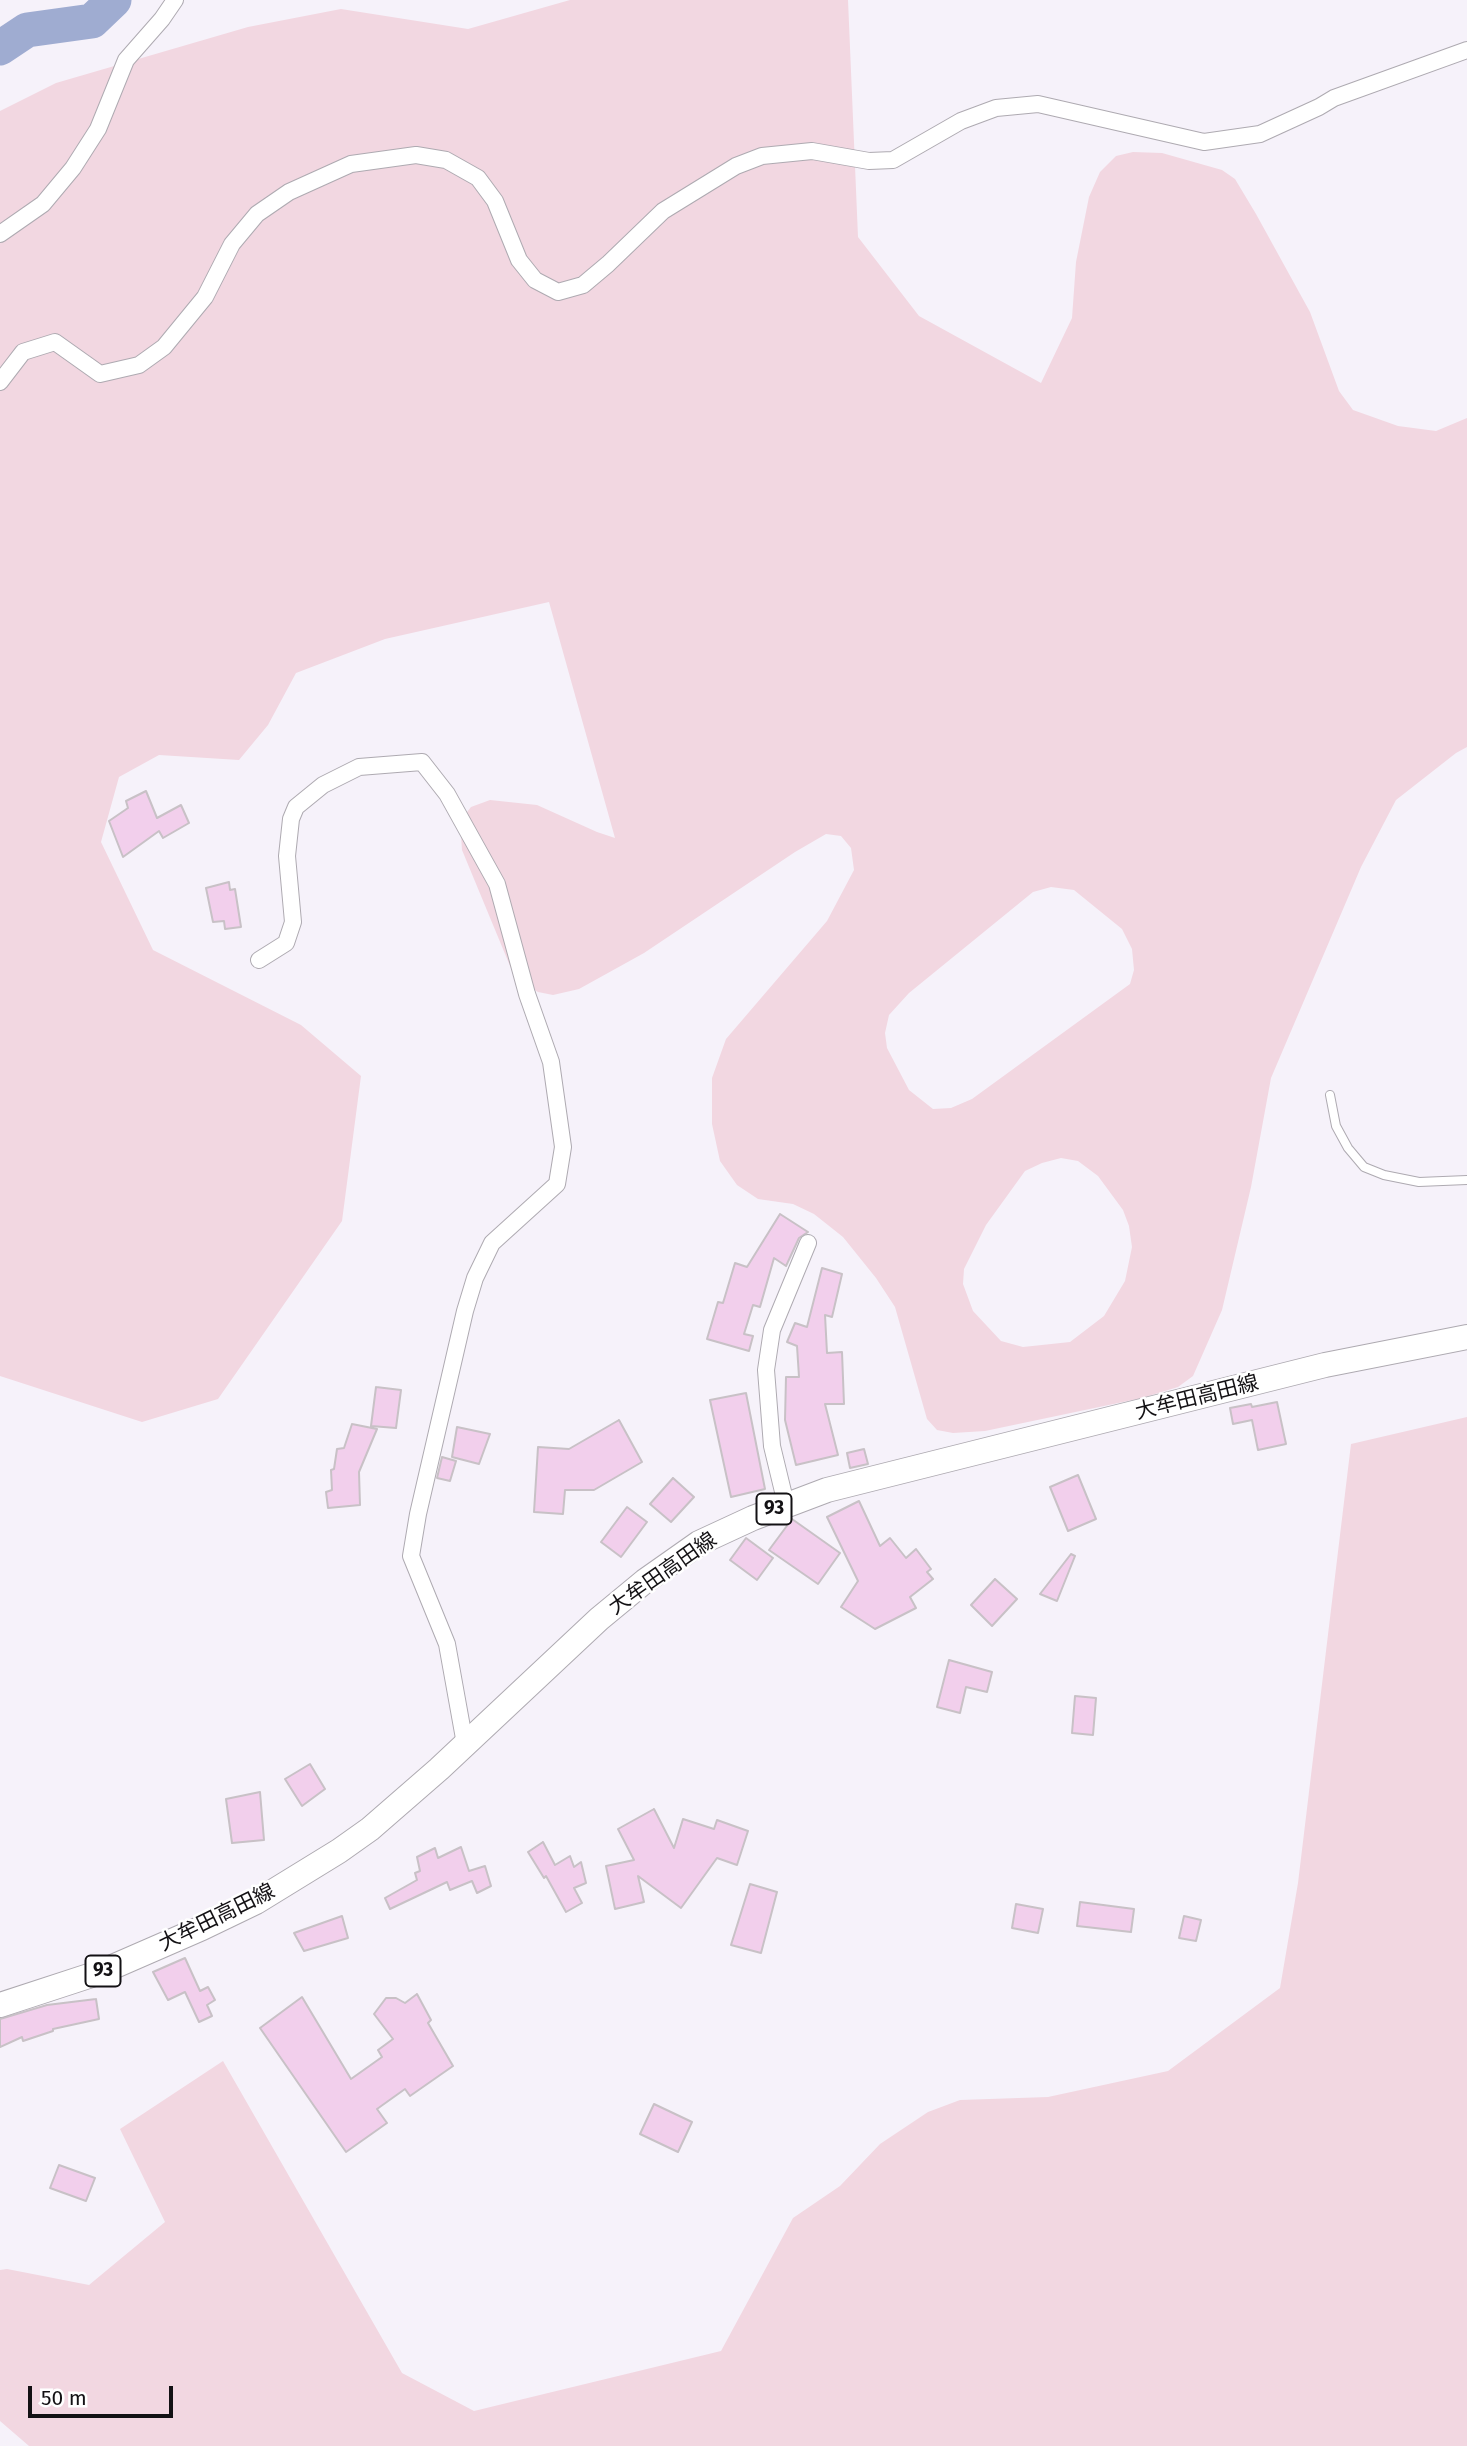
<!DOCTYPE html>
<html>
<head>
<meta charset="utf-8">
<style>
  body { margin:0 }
  #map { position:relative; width:1467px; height:2446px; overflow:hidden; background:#f6f2fa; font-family:"Fira Sans",sans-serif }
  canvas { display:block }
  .scale { position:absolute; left:28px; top:2386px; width:145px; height:32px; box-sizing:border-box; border:4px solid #131114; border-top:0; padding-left:9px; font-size:21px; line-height:24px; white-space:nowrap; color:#131114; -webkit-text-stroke:5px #fff; paint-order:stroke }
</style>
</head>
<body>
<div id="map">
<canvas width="1467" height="2446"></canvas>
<div class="scale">50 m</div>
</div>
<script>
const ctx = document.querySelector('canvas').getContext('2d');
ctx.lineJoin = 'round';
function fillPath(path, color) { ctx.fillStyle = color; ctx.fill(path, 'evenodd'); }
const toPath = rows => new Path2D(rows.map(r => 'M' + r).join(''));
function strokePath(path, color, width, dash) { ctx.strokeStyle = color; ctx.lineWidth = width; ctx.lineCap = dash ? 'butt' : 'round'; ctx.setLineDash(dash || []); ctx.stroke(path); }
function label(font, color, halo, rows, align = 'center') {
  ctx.font = font + ' "Fira Sans","Noto Sans JP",sans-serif'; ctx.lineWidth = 5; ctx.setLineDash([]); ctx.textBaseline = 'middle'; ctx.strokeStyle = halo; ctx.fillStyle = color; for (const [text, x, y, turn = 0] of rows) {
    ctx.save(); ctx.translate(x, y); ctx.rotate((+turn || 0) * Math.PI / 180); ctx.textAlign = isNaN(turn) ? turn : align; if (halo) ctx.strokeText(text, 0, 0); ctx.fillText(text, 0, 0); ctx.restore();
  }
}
const green = toPath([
  [570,0,848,0,858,237,919,316,1041,383,1072,318,1076,262,1089,197,1100,172,1116,156,1133,152,1162,153,1222,170,1235,179,1256,214,1310,312,1339,391,1353,410,1398,426,1436,431,1467,418,1467,747,1456,753,1396,800,1361,867,1271,1078,1251,1187,1222,1310,1193,1376,1178,1387,1142,1398,985,1431,953,1433,937,1430,927,1419,895,1307,876,1278,843,1237,814,1214,793,1204,758,1199,737,1185,720,1161,712,1124,712,1078,726,1039,827,921,854,870,851,848,841,836,826,834,795,852,644,953,579,989,553,995,538,992,515,978,462,850,460,821,471,807,490,800,537,805,597,832,615,838,549,602,385,639,296,673,268,725,239,760,159,755,119,777,101,842,153,950,301,1025,361,1076,342,1221,218,1399,142,1422,0,1376,0,111,56,83,248,27,341,9,468,29],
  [1051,887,1074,890,1122,929,1132,949,1134,970,1130,984,972,1099,951,1108,933,1109,909,1090,887,1048,885,1033,889,1015,909,993,1033,892],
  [1061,1158,1078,1161,1098,1176,1123,1210,1129,1226,1132,1247,1125,1281,1104,1316,1070,1342,1023,1347,1001,1341,973,1311,963,1284,964,1269,986,1225,1025,1171,1042,1163],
  [1467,1417,1467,2446,29,2446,0,2421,0,2270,7,2269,89,2285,165,2222,120,2129,223,2061,402,2373,474,2411,721,2351,793,2218,840,2186,880,2144,928,2112,960,2100,1048,2097,1168,2071,1280,1988,1298,1883,1351,1444]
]);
const river = toPath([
  [0,48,27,30,92,21,114,0]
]);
const building = toPath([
  [146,791,157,818,181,805,189,823,163,838,159,831,123,857,109,821,128,808,126,801,146,791],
  [229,882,230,890,235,889,241,927,225,929,224,921,213,922,206,888,229,882],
  [780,1214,808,1232,799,1238,786,1266,774,1258,760,1307,753,1305,744,1334,753,1336,749,1351,707,1339,718,1302,723,1303,735,1263,747,1267,780,1214],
  [822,1268,842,1274,832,1317,825,1315,827,1353,842,1352,844,1404,825,1404,838,1455,796,1465,785,1420,786,1377,799,1377,797,1346,787,1342,795,1323,807,1327,822,1268],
  [376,1387,401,1390,396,1428,371,1426,376,1387],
  [746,1393,765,1489,731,1497,710,1400,746,1393],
  [1277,1402,1286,1444,1258,1450,1252,1420,1233,1424,1230,1408,1251,1404,1252,1407,1277,1402],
  [619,1420,642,1462,594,1490,565,1490,563,1514,534,1512,538,1447,569,1449,619,1420],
  [352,1424,377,1429,359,1472,360,1505,328,1508,326,1492,332,1490,331,1470,334,1469,337,1449,344,1448,352,1424],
  [457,1427,490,1434,479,1464,452,1457,457,1427],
  [864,1449,868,1464,850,1468,847,1453,864,1449],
  [442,1457,456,1461,450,1481,437,1478,442,1457],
  [1078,1475,1096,1519,1068,1531,1050,1487,1078,1475],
  [673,1478,694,1497,671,1522,650,1504,673,1478],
  [859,1501,880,1546,890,1538,906,1558,916,1549,931,1569,927,1572,933,1579,910,1597,916,1608,875,1629,841,1607,858,1581,827,1517,859,1501],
  [627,1507,647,1522,621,1557,601,1542,627,1507],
  [792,1519,840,1553,818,1584,769,1550,792,1519],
  [746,1538,773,1558,757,1580,730,1560,746,1538],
  [1071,1554,1075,1556,1057,1601,1040,1594,1071,1554],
  [995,1579,1017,1599,992,1626,971,1605,995,1579],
  [949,1660,992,1672,987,1692,966,1687,960,1713,937,1707,949,1660],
  [1075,1696,1096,1698,1093,1735,1072,1733,1075,1696],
  [310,1764,325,1789,302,1806,285,1779,310,1764],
  [260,1792,264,1840,232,1843,226,1799,260,1792],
  [654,1809,674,1848,683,1819,714,1829,717,1820,748,1831,737,1865,717,1858,681,1908,638,1876,644,1902,615,1909,606,1866,634,1860,618,1829,654,1809],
  [543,1842,555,1865,570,1856,574,1867,581,1862,586,1883,574,1888,582,1903,566,1912,546,1876,544,1878,528,1852,543,1842],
  [461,1847,469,1871,485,1866,491,1886,477,1893,472,1881,450,1890,447,1882,390,1909,385,1898,417,1880,415,1873,420,1871,417,1857,435,1848,438,1858,461,1847],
  [750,1884,777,1892,761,1953,731,1945,750,1884],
  [1080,1902,1134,1909,1131,1932,1077,1926,1080,1902],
  [1016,1904,1043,1909,1038,1933,1012,1928,1016,1904],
  [342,1916,348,1938,304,1951,294,1933,342,1916],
  [1184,1916,1201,1920,1196,1941,1179,1938,1184,1916],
  [185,1958,200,1991,208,1987,215,2000,207,2005,212,2016,199,2022,185,1992,168,2000,153,1972,185,1958],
  [417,1994,431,2020,428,2023,453,2066,410,2096,405,2089,377,2109,387,2123,346,2152,260,2028,302,1997,351,2079,382,2057,378,2050,393,2039,374,2014,386,1998,396,1998,405,2003,417,1994],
  [96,1999,99,2019,53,2029,53,2031,23,2041,22,2037,0,2047,0,2019,47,2005,96,1999],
  [654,2104,692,2122,678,2152,640,2134,654,2104],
  [59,2165,95,2178,86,2201,50,2188,59,2165]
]);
const service = toPath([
  [1330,1095,1336,1126,1348,1148,1364,1167,1384,1175,1419,1182,1467,1180]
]);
const minor = toPath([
  [0,234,43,204,73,168,98,129,126,60,162,19,175,0],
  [0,382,23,352,55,342,100,374,139,365,164,347,205,297,232,244,257,214,289,192,351,164,416,155,446,160,478,178,495,201,519,260,535,280,558,292,583,285,608,264,663,211,736,166,762,156,812,151,869,161,893,160,961,121,996,108,1038,104,1204,142,1260,134,1319,107,1334,98,1467,50],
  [259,960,286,943,293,922,287,856,291,819,296,807,323,785,359,767,422,762,447,794,497,884,527,994,551,1062,563,1147,557,1184,492,1243,475,1278,465,1311,418,1514,411,1556,447,1644,465,1744],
  [786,1504,772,1446,766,1370,772,1330,808,1243]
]);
const primary = toPath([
  [0,2005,101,1972,202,1928,256,1902,339,1851,370,1829,439,1769,599,1619,645,1581,699,1543,753,1518,827,1490,1325,1365,1467,1337]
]);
const shields = [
  [774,1509,35],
  [103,1971,35]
];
const shieldNames = [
  ["93",774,1509],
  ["93",103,1971]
];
const streetNames = [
  ["大牟田高田線",1197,1398,-14],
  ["大牟田高田線",663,1574,-35],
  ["大牟田高田線",217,1918,-26]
];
fillPath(green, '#f2d7e1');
strokePath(river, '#9facd1', 35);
fillPath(building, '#f2cfec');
strokePath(building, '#c8c1c6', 2);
strokePath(service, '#aeaab1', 10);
strokePath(minor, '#aeaab1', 18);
strokePath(primary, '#aeaab1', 26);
strokePath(service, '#fff', 8);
strokePath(minor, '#fff', 16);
strokePath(primary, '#fff', 24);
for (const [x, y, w] of shields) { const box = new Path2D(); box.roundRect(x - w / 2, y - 15.5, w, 31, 5); ctx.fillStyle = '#fff'; ctx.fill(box); strokePath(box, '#131114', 2); }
label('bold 19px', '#131114', null, shieldNames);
label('21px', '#131114', '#fff', streetNames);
</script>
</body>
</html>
